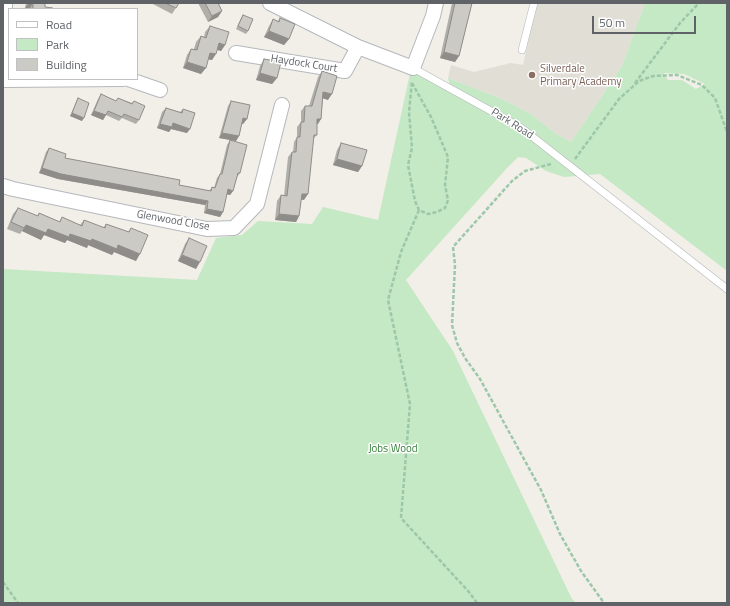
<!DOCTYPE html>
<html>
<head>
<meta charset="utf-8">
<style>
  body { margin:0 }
  #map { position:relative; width:730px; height:606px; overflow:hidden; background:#f1efe8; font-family:"Titillium Web",sans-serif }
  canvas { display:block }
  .frame { position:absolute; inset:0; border:4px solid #5f6368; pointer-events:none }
  .legend { position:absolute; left:8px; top:8px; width:130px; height:72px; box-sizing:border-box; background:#fff; border:1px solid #bfc1c3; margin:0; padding:5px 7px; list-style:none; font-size:12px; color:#5f6368 }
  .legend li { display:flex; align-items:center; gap:8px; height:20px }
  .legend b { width:20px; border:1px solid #bfc1c3 }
  .scale { position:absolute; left:592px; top:16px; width:104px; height:18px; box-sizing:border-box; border:2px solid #5f6368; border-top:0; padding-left:5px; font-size:12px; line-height:14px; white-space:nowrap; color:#5f6368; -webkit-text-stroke:3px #fff; paint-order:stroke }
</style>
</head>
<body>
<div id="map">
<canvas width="730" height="606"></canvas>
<div class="frame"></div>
<ul class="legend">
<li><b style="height:5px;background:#fff"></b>Road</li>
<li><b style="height:11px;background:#c5e8c5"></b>Park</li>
<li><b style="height:11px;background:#cccac5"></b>Building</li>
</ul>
<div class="scale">50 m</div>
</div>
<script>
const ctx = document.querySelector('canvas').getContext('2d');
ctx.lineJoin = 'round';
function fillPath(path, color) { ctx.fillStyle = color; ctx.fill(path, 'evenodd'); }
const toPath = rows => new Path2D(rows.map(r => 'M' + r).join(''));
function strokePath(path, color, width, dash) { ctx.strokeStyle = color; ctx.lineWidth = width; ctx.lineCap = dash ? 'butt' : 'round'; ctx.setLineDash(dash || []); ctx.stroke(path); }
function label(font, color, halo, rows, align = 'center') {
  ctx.font = font + ' "Titillium Web",sans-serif'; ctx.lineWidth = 3; ctx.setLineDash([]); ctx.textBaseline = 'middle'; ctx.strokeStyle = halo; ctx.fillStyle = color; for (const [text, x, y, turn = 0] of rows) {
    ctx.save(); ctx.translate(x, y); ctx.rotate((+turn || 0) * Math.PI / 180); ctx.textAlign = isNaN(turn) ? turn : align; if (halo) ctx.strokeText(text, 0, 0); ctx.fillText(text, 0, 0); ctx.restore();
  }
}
const education = toPath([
  [537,3,645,3,622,66,571,142,556,134,531,114,502,99,448,78,451,65,474,72,511,63,523,65]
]);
const green = toPath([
  [645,3,727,3,727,271,600,174,564,177,546,171,526,158,518,157,507,168,406,280,453,351,572,599,576,603,3,603,3,269,197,280,216,238,242,235,258,221,312,224,323,207,378,220,411,69,452,94,448,78,502,99,531,114,556,134,571,142,622,66],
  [663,73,684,74,705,84,696,89,682,80,668,80]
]);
const path = toPath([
  [412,83,431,117,448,157,445,185,448,200,445,208,437,212,428,214,419,210,415,201,408,165,412,148,409,112,412,81],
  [635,83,680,23,699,3],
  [575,159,619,99,639,81,653,76,677,75,702,85,715,98,727,132],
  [551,164,525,171,512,181,453,247,455,265,452,325,457,343,465,358,480,379,541,490,560,534,581,571,604,603],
  [419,210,401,252,388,300,410,404,401,518,469,592,477,603],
  [3,582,18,603]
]);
const lane = toPath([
  [522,50,534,3],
  [413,68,520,127,727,289]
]);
const street = toPath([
  [270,3,358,47,413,68,433,16,436,3],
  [236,53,345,71,358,47],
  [3,71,5,3],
  [128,79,160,90],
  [3,80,123,79],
  [3,186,13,189,207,229,234,228,257,204,282,105]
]);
const wall = toPath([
  [26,3,45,3,45,7,53,9,29,9,30,8,25,8],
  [151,3,179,3,172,14],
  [198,3,218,3,222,11,218,17,208,22],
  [452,3,472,3,459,56,455,62,440,58],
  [243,15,248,31,246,34,236,29,241,18],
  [280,18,289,39,284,45,264,37,269,26,273,19,278,21],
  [210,26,225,45,221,51,217,50,212,60,208,59,201,74,183,68,187,55,191,49,194,49,196,42,201,36,204,37,205,32],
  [264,59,277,78,272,84,256,80,260,66],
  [322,71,328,100,323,98,321,119,317,124,317,135,313,139,304,200,301,199,299,216,296,222,275,220,277,201,281,195,284,196,288,157,292,152,293,152,294,142,297,137,297,127,301,122,301,111,305,106,309,106,318,77],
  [101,94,116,101,118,98,132,103,134,101,139,120,136,124,122,118,119,121,106,115,103,120,91,115,98,99],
  [78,98,82,121,70,116,76,102],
  [231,101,247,119,243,124,242,123,239,136,236,141,219,138,228,106],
  [166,108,180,112,183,109,187,133,171,129,169,132,157,128,162,112],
  [230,140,240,173,237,177,233,191,230,195,227,194,223,212,220,217,204,213,205,205,58,179,39,173,46,152,49,148,65,158,179,185,209,191,212,187,214,188,217,178,220,174,227,145],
  [341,143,362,166,358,172,333,165,337,150],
  [18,208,37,216,39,213,59,222,62,217,80,225,84,220,103,228,106,224,128,232,131,228,136,261,114,252,112,255,88,245,87,248,67,240,65,243,44,235,41,240,22,231,20,234,7,229,13,214],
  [189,238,196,269,178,261,185,244]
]);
const shadedWall = toPath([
  [29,3,33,3,30,8,25,8],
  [222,11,218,17,208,22,212,16],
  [269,31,289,39,284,45,264,37],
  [219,43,225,45,221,51,215,49],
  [444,52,459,56,455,62,440,58],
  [210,53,216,54,212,60,206,59],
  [187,62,206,68,201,74,183,68],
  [260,73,277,78,272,84,256,80],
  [323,92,332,94,328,100,319,97],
  [94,111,106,115,103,120,91,115],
  [72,113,84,118,82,121,70,116],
  [243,118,247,119,243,124,240,123],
  [317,119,321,119,318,124,314,124],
  [173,123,190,129,187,133,171,129,169,132,157,128,160,124],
  [222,133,239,136,236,141,219,138],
  [337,159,362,166,358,172,333,165],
  [42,168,208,201,205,205,58,179,39,173],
  [228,189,233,191,230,195,225,194],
  [302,194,308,194,304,200,298,199],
  [207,209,223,212,220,217,204,213],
  [279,214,299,216,296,222,275,220],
  [26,225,48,229,118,245,140,254,136,261,114,252,112,255,88,245,87,248,67,240,65,243,44,235,41,240,22,231],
  [182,255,200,262,196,269,178,261]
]);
const building = toPath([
  [33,3,45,3,45,7,53,8,53,9,33,9,33,3],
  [165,3,179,3,176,8,165,3],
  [205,3,218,3,222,11,212,16,205,3],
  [455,3,472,3,459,56,444,52,455,3],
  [243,15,253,19,248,31,238,26,243,15],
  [280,18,295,24,289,39,269,31,273,19,279,22,280,18],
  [210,26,229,32,225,45,219,43,216,54,210,53,206,68,187,62,191,49,197,50,201,36,206,38,210,26],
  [264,59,281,62,277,78,260,73,264,59],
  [322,71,337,76,332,94,323,92,321,119,317,119,317,135,314,135,308,194,302,194,299,216,279,214,281,195,287,196,292,152,296,152,297,137,300,137,301,122,304,122,305,106,312,106,322,71],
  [101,94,116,101,118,98,132,104,134,101,145,106,139,120,124,114,122,117,108,111,106,115,94,111,101,94],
  [78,98,89,103,84,118,72,113,78,98],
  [231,101,250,105,247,119,243,118,239,136,222,133,231,101],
  [166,108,182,113,183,109,195,113,190,129,173,123,172,127,160,124,166,108],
  [230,140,247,145,240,173,238,173,233,191,228,189,223,212,207,209,208,201,61,174,42,168,49,148,66,154,65,158,180,180,179,185,211,191,212,187,215,188,220,174,222,174,230,140],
  [341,143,367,150,362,166,337,159,341,143],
  [18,208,38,216,39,213,60,222,62,217,82,226,84,220,105,228,106,224,129,232,131,228,148,235,140,254,118,245,117,249,92,239,91,241,70,234,69,237,48,229,46,233,26,225,24,228,11,222,18,208],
  [189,238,207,246,200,262,182,255,189,238]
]);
const markers = [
  [532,75,4,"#8d6e63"]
];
const streetNames = [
  ["Haydock Court",304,64,9],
  ["Park Road",512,124,32],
  ["Glenwood Close",173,221,10]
];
const educationNames = [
  ["Silverdale",540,69],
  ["Primary Academy",540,82]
];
const parkNames = [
  ["Jobs Wood",393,449]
];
fillPath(education, '#e1ded6');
fillPath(green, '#c5e8c5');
strokePath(lane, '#b5b8bc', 8);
strokePath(street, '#b5b8bc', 16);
strokePath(path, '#9cc7a9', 2.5, [4, 2]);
strokePath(lane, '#fff', 7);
strokePath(street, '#fff', 14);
fillPath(wall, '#afaea9');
fillPath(shadedWall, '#8f8d8a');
fillPath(building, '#cccac5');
strokePath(building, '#8f8d8a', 1);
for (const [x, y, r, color] of markers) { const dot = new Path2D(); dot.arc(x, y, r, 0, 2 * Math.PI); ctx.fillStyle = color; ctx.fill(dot); strokePath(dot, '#fff', 1.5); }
label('11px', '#5f6368', '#fff', streetNames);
label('11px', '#785e54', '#fff', educationNames, 'left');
label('11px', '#348238', '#fff', parkNames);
</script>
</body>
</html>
